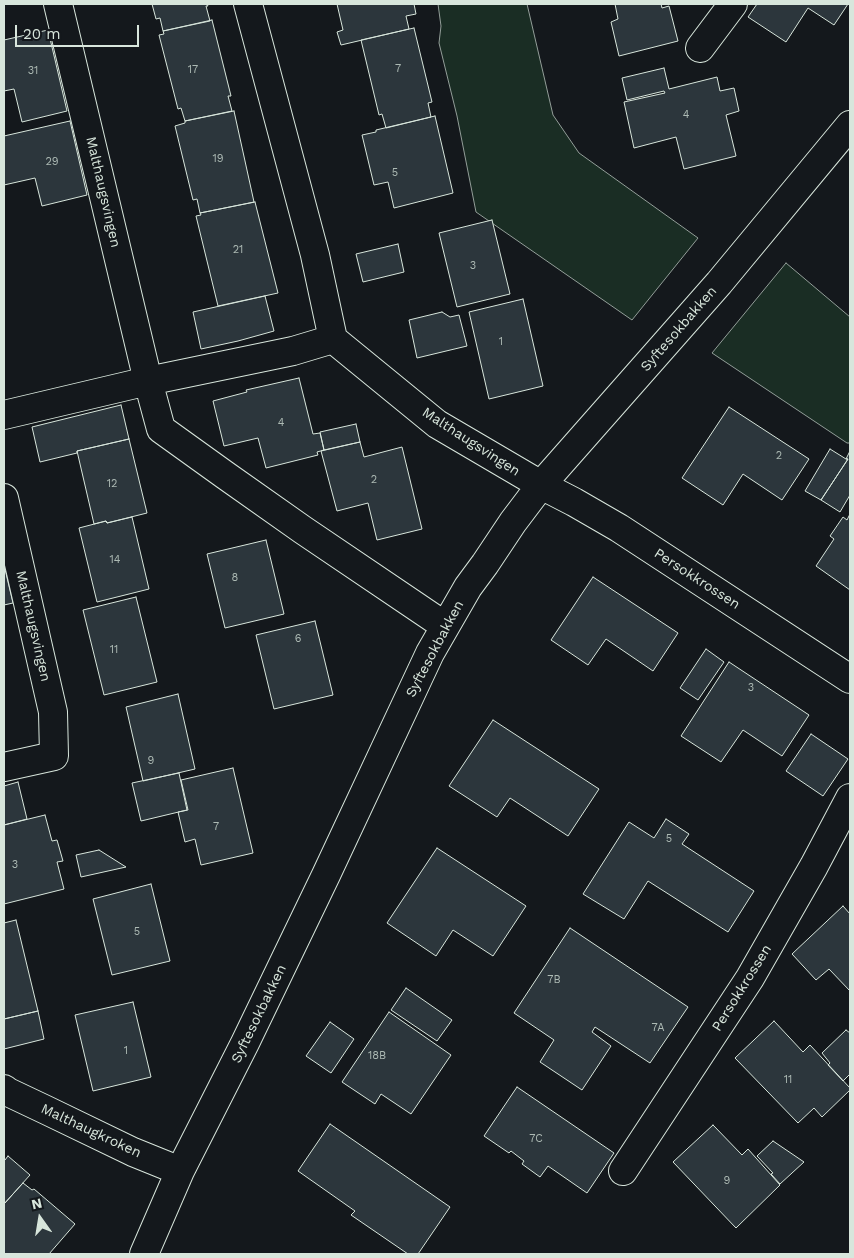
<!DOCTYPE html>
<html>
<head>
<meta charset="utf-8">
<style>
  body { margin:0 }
  #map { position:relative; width:854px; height:1258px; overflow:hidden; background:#14181c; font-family:"Work Sans",sans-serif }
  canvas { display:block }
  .frame { position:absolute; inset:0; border:5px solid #d8e6dc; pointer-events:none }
  .north { position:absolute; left:15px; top:1193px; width:50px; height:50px; -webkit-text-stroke:4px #14181c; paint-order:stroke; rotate:347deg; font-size:14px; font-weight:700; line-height:20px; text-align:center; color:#d8e6dc }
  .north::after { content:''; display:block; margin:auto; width:18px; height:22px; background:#d8e6dc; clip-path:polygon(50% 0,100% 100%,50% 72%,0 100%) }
  .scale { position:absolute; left:15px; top:25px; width:124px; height:22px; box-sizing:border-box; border:2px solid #d8e6dc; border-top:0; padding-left:6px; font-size:15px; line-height:18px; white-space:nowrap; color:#d8e6dc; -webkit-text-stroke:4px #14181c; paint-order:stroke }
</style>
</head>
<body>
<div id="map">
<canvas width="854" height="1258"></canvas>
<div class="frame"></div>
<div class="north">N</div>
<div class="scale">20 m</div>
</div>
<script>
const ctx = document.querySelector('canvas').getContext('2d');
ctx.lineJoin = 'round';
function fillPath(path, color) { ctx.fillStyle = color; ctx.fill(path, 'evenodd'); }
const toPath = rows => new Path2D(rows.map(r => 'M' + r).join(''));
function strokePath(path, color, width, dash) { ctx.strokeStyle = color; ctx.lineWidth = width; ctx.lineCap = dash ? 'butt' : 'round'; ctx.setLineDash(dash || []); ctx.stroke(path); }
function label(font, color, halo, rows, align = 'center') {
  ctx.font = font + ' "Work Sans",sans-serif'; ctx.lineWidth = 4; ctx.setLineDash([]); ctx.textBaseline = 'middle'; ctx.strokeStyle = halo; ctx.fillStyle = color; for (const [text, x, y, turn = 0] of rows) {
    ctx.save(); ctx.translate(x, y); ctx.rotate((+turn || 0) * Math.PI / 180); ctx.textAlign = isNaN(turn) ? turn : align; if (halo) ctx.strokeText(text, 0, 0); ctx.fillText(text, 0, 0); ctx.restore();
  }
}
const green = toPath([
  [438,4,527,4,553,115,579,153,698,238,632,320,476,212,457,116,439,43,441,26,438,4],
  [786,263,850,317,850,443,847,443,712,353,786,263]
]);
const building = toPath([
  [152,4,207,4,208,6,206,6,210,21,163,31,160,18,156,19,152,4],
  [337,4,414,4,416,14,406,16,409,29,341,45,337,32,343,30,337,4],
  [615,4,661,4,662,8,669,6,678,41,619,56,611,22,618,19,615,4],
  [757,4,848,4,834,25,808,8,786,42,748,17,757,4],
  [212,20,231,96,228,96,232,111,185,121,181,108,178,109,159,35,164,34,163,31,212,20],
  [414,28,432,102,428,103,431,117,386,128,382,114,379,115,361,40,414,28],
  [48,30,67,111,22,122,14,89,4,91,4,40,48,30],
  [664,68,669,89,717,77,720,91,734,88,739,111,726,115,736,156,684,169,676,137,634,148,624,102,665,93,664,91,627,100,622,78,664,68],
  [234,111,254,202,200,213,197,199,193,200,175,126,185,123,185,121,234,111],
  [435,116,453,193,394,208,388,182,374,185,362,135,376,132,376,130,435,116],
  [70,121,87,195,42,206,35,178,4,185,4,136,70,121],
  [255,202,278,293,218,306,196,216,201,215,200,213,255,202],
  [492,220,510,294,457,307,439,233,492,220],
  [398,244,404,272,363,282,356,254,398,244],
  [265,296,274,331,238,341,201,349,193,312,265,296],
  [523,299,543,386,489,399,469,312,523,299],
  [442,312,450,317,459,315,467,346,417,358,409,320,442,312],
  [299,378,313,434,320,433,324,450,317,452,318,455,266,468,258,438,224,446,213,401,247,392,246,390,299,378],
  [121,405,129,439,77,451,77,453,40,462,32,427,121,405],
  [729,407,809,459,782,500,743,474,723,505,682,478,729,407],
  [356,424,360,442,324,450,320,432,356,424],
  [129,439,147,513,107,523,106,521,94,524,77,451,129,439],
  [360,442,364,457,402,447,422,529,377,540,368,503,337,511,321,451,360,442],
  [830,449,846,459,848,459,821,500,805,491,830,449],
  [850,451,850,495,840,512,821,500,848,459,846,459,850,451],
  [850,514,850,590,816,566,834,539,830,536,843,517,847,520,850,514],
  [132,517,149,589,97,602,79,528,106,521,107,523,132,517],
  [266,540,284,614,225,628,207,554,266,540],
  [4,565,13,603,4,605,4,565],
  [593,577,678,633,653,671,606,639,588,665,551,640,593,577],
  [136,597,157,682,104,695,83,610,136,597],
  [315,621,333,695,274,709,256,635,315,621],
  [706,649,724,662,698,700,680,688,706,649],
  [729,662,809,715,782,756,743,730,721,762,681,736,729,662],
  [178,694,195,769,143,781,126,707,178,694],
  [493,720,599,789,568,836,510,798,497,817,449,786,493,720],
  [811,734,848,759,823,796,786,771,811,734],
  [233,768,253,853,201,865,195,839,185,842,178,812,188,810,181,780,233,768],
  [179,773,187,810,141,821,132,783,179,773],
  [18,782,27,819,4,825,4,786,18,782],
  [45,815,52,841,57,840,63,861,57,862,64,889,4,904,4,825,45,815],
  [666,819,689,834,682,844,754,891,728,932,648,881,624,919,583,894,629,822,654,838,666,819],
  [437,848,526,906,493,956,453,930,436,956,387,923,437,848],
  [99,850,126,867,81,877,76,855,99,850],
  [151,884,170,961,112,975,93,899,151,884],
  [843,906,850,914,850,991,829,969,816,980,792,954,843,906],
  [16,920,38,1011,4,1019,4,923,16,920],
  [570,928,688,1007,650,1063,595,1027,592,1032,611,1046,582,1090,540,1062,554,1040,514,1013,570,928],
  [406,988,452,1020,437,1041,391,1010,406,988],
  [133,1002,151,1077,93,1091,75,1015,133,1002],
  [38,1011,44,1039,4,1049,4,1019,38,1011],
  [389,1012,451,1055,411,1114,381,1094,375,1104,342,1082,389,1012],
  [774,1021,803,1052,810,1045,850,1088,850,1090,822,1117,814,1108,798,1123,735,1058,774,1021],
  [330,1022,354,1039,331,1073,306,1056,330,1022],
  [846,1030,850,1033,850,1074,843,1081,828,1065,830,1063,822,1053,846,1030],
  [517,1087,614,1153,587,1193,548,1166,540,1177,522,1164,524,1161,511,1151,509,1153,484,1136,517,1087],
  [330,1124,450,1207,418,1254,408,1254,351,1215,355,1211,298,1171,330,1124],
  [713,1125,742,1155,748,1149,780,1185,736,1228,673,1162,713,1125],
  [773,1141,804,1162,780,1184,771,1174,773,1173,757,1156,773,1141],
  [8,1156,30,1175,4,1204,4,1159,5,1160,8,1156],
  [23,1183,32,1190,34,1189,75,1224,49,1254,4,1254,4,1204,23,1183]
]);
const minor = toPath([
  [58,4,148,381,161,429,225,475,303,530,445,626],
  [248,4,315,255,333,339,437,424,541,485,574,502,619,528,850,679],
  [700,48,733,4],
  [4,415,148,381,293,351,333,339],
  [4,498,53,712,54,756,4,767],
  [4,1089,8,1092,46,1110,133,1152,180,1171],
  [623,1171,750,978,814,866,850,798],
  [144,1254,180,1171,245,1043,326,875,430,653,468,587,485,564,513,522,541,485,719,283,850,125]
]);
const numberNames = [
  ["7",398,69],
  ["17",193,70],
  ["31",33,71],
  ["4",686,115],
  ["19",218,159],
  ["29",52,162],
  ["5",395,173],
  ["21",238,250],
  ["3",473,266],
  ["1",501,342],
  ["4",281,423],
  ["2",779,456],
  ["2",374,480],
  ["12",112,484],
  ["14",115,560],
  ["8",235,578],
  ["6",298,639],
  ["11",114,650],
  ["3",751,688],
  ["9",151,761],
  ["7",216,827],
  ["5",669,839],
  ["3",15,865],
  ["5",137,932],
  ["7B",554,980],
  ["7A",658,1028],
  ["1",126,1051],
  ["18B",377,1056],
  ["11",788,1080],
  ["7C",536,1139],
  ["9",727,1181]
];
const streetNames = [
  ["Malthaugsvingen",103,192,77],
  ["Syftesokbakken",679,329,-49],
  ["Malthaugsvingen",471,442,33],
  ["Persokkrossen",697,579,33],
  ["Malthaugsvingen",33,626,77],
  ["Syftesokbakken",435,649,-62],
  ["Persokkrossen",742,988,-58],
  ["Syftesokbakken",259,1014,-64],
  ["Malthaugkroken",91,1131,25]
];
fillPath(green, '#1a2d24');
strokePath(green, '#939e99', 1);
fillPath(building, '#2c363c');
strokePath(building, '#d8e6dc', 1);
strokePath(minor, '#d8e6dc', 30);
strokePath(minor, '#14181c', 28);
label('11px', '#adbab4', null, numberNames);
label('14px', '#d8e6dc', '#14181c', streetNames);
</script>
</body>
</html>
